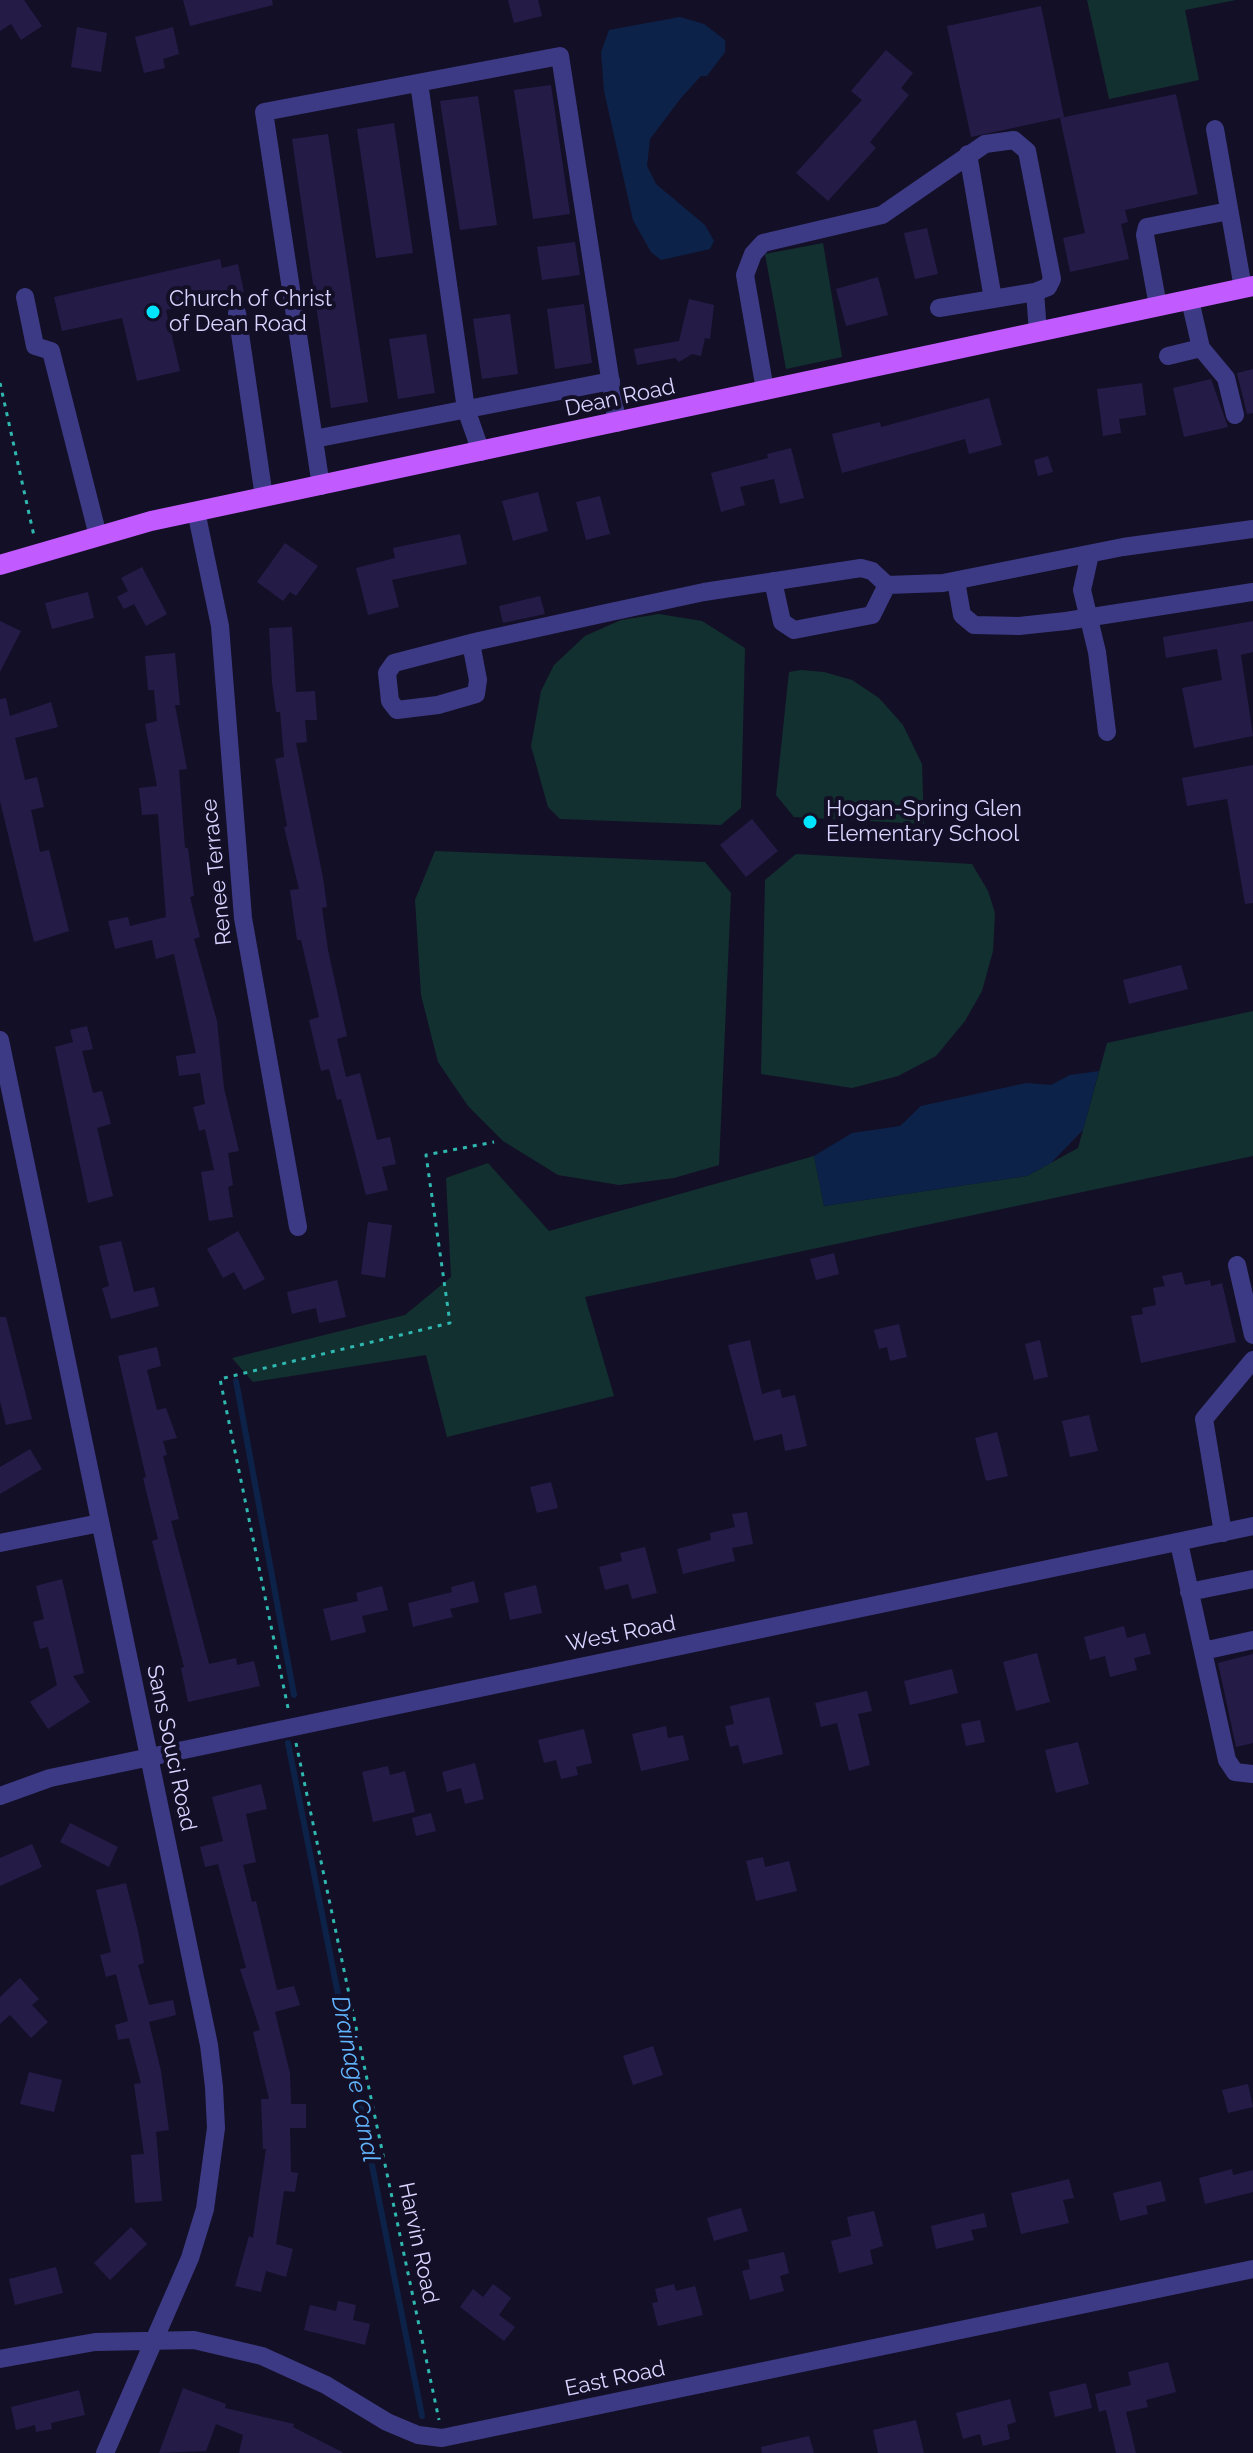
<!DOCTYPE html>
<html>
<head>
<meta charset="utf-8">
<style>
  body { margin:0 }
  canvas { display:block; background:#130f26 }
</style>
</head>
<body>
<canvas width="1253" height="2453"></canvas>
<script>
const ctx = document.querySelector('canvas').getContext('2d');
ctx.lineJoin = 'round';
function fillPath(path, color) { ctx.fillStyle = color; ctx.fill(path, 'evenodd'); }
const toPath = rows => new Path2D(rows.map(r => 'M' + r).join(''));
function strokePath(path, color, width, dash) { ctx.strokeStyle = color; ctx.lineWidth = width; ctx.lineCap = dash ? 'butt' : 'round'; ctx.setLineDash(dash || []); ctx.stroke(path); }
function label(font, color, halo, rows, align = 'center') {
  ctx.font = font + ' Raleway,sans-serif'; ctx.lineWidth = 8; ctx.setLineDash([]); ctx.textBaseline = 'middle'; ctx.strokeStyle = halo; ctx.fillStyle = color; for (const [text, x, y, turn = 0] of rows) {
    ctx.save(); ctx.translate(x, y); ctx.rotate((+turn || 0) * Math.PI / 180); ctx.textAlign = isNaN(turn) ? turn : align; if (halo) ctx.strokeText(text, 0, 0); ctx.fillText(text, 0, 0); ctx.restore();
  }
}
const green = toPath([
  [1087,0,1236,0,1185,10,1199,80,1109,99],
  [823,243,842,357,786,369,765,254],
  [659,614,702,621,745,648,741,808,721,825,560,819,548,807,531,746,541,691,554,665,585,636,621,620],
  [801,670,824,672,852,680,879,698,903,725,922,764,924,824,794,817,776,795,789,672],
  [435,851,705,862,731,893,719,1165,674,1178,619,1185,558,1175,503,1141,468,1106,438,1062,421,995,415,900],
  [796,854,972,864,988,891,995,913,993,951,982,991,965,1021,936,1056,898,1076,852,1088,761,1074,765,880],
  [1253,1011,1253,1156,585,1297,614,1396,447,1437,426,1355,253,1382,232,1358,405,1315,451,1277,446,1178,488,1163,549,1231,814,1156,824,1206,1027,1176,1078,1148,1107,1043]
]);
const water = toPath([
  [680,17,704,24,725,40,725,52,707,76,701,76,681,98,650,139,647,166,656,184,705,225,714,241,710,249,661,260,651,252,633,220,604,91,601,52,609,30],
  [1099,1071,1083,1130,1051,1163,1027,1176,824,1206,814,1156,852,1133,900,1126,921,1106,1026,1083,1051,1085,1070,1075]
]);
const stream = toPath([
  [236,1381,294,1695],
  [288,1743,422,2416]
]);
const building = toPath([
  [0,0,24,0,42,26,21,40,11,24,0,31],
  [183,0,272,0,273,5,190,26],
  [508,0,538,0,542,16,514,23],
  [1041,6,1064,117,971,137,947,26],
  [77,27,107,33,101,72,71,67],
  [173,27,179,54,163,59,165,68,144,73,135,37],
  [886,50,913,73,901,88,909,95,870,142,876,148,828,201,796,173,862,100,851,91],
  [551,85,570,214,533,219,514,90],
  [1176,94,1198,194,1125,210,1128,222,1121,224,1129,259,1070,272,1063,238,1085,233,1060,118],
  [478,96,497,225,460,230,440,101],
  [394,123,413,253,376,258,357,129],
  [328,134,368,402,331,408,292,139],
  [927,228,938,274,915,279,904,233],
  [575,242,580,275,542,280,537,247],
  [220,259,222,268,238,264,244,292,166,310,180,371,137,381,122,318,62,331,54,297],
  [878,277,888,315,846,326,836,289],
  [689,299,714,305,710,339,705,338,701,356,692,354,679,362,675,358,637,365,634,349,679,341],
  [584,304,592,363,555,369,547,309],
  [510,314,518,374,482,379,473,319],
  [426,334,435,393,398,399,389,339],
  [1253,369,1253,413,1247,414,1237,373],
  [1211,379,1228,427,1184,437,1173,388],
  [1142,383,1146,415,1119,419,1121,433,1103,436,1097,389],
  [989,398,1002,445,969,454,965,439,842,473,832,434,880,422,881,427],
  [791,448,804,498,780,504,774,479,740,487,745,505,721,512,711,473,768,458,767,454],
  [1048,456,1053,472,1038,476,1034,460],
  [538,492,548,531,513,541,502,501],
  [600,496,610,534,586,540,576,502],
  [460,534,467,564,392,580,399,607,368,615,356,568,395,558,393,548],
  [285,543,318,566,296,596,290,592,283,601,257,582],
  [142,567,167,614,146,626,134,604,124,609,117,597,128,591,121,578],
  [88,592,94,618,52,629,45,603],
  [540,596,545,614,503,623,499,606],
  [0,621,21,631,0,672],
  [1253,621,1253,652,1241,655,1253,736,1194,748,1182,688,1222,680,1217,649,1166,658,1163,637],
  [292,627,296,692,315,691,317,720,305,720,307,742,296,743,323,878,327,907,322,908,328,950,347,1036,337,1039,346,1077,360,1073,377,1140,390,1137,396,1164,382,1167,388,1190,366,1195,341,1099,337,1100,329,1069,321,1071,309,1020,319,1017,301,940,297,940,290,890,299,889,284,827,287,826,275,759,284,757,280,712,276,712,272,682,269,628],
  [175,653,180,705,175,705,187,769,179,770,185,848,188,848,194,896,190,897,200,937,194,939,217,1021,224,1088,239,1151,228,1153,233,1185,228,1187,233,1217,209,1221,201,1172,214,1170,205,1129,199,1131,193,1107,205,1104,200,1073,179,1076,176,1056,196,1053,174,954,156,959,152,940,115,949,108,921,128,917,130,926,166,917,158,814,142,815,139,788,157,786,145,724,157,721,154,690,148,690,145,656],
  [6,698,10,716,51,702,58,727,15,738,25,780,37,777,44,807,31,810,40,852,49,850,69,931,34,942,0,801,0,699],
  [1253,765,1253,903,1245,904,1227,799,1187,806,1182,778],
  [752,819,778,851,746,877,720,845],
  [1181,965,1188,989,1129,1004,1123,980],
  [87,1026,93,1049,82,1051,93,1093,102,1091,111,1124,97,1128,113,1196,88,1203,55,1047,73,1042,70,1030],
  [368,1222,392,1225,385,1278,361,1274],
  [238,1231,265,1279,244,1290,234,1272,223,1278,207,1249],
  [121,1241,134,1292,154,1287,159,1306,111,1319,102,1288,109,1286,99,1246],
  [834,1253,839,1274,816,1280,810,1259],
  [1182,1272,1185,1285,1210,1280,1211,1286,1222,1283,1236,1342,1141,1363,1131,1316,1143,1314,1142,1308,1156,1305,1153,1288,1165,1286,1162,1276],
  [337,1280,346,1317,319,1323,316,1308,292,1314,287,1292],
  [0,1317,6,1317,32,1419,6,1425,0,1401],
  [899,1324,907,1357,890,1361,887,1347,879,1349,874,1330],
  [750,1340,762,1394,780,1389,782,1398,795,1395,807,1446,785,1451,782,1434,754,1441,728,1345],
  [1040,1340,1048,1377,1034,1380,1025,1344],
  [157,1347,161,1366,147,1370,157,1410,166,1408,177,1438,163,1441,167,1455,163,1456,179,1519,171,1521,209,1664,236,1658,237,1665,254,1661,260,1686,188,1702,181,1668,184,1667,152,1541,158,1539,143,1478,146,1477,118,1356],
  [1089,1415,1098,1451,1070,1457,1062,1421],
  [997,1432,1008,1476,986,1481,975,1438],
  [30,1449,42,1469,0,1494,0,1467],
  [551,1482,558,1508,537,1513,530,1487],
  [747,1512,753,1544,732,1548,735,1561,683,1574,677,1549,711,1540,710,1533,735,1527,732,1514],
  [645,1547,657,1593,632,1599,628,1584,605,1590,599,1567,622,1561,620,1553],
  [62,1579,84,1673,73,1676,90,1702,48,1729,30,1702,57,1685,48,1647,40,1649,33,1622,44,1619,36,1586],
  [474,1581,479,1602,450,1609,453,1617,413,1627,408,1603,452,1592,451,1587],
  [536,1585,542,1613,510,1620,504,1593],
  [382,1586,388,1610,362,1616,366,1632,331,1641,323,1609,358,1601,356,1593],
  [1124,1626,1127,1638,1145,1633,1151,1654,1134,1658,1137,1670,1110,1677,1105,1656,1090,1660,1084,1637],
  [1037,1653,1050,1702,1016,1711,1003,1662],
  [1253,1654,1253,1743,1236,1747,1218,1663],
  [952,1669,958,1693,910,1705,904,1681],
  [867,1691,872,1711,858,1714,870,1765,849,1771,837,1723,821,1727,815,1703],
  [769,1697,783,1754,743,1764,738,1745,730,1747,725,1726,734,1724,730,1706],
  [980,1720,985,1742,966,1746,961,1724],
  [666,1726,668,1738,683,1735,689,1760,641,1771,632,1734],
  [584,1729,592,1763,576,1767,578,1775,561,1779,556,1760,544,1763,538,1740],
  [1078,1742,1089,1784,1056,1793,1045,1750],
  [475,1763,484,1799,465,1804,461,1788,447,1792,442,1772],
  [388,1766,390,1775,405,1771,415,1812,373,1822,362,1772],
  [261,1784,267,1809,246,1814,256,1862,243,1865,252,1902,256,1901,277,1990,294,1986,300,2005,275,2012,290,2073,291,2104,306,2104,306,2128,290,2128,291,2172,298,2173,295,2192,284,2191,276,2244,293,2249,286,2277,266,2271,261,2292,235,2286,249,2236,253,2238,266,2149,263,2149,261,2099,269,2099,253,2032,260,2030,240,1969,246,1968,218,1864,205,1867,200,1847,223,1841,212,1797],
  [431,1813,436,1831,416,1836,412,1818],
  [70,1823,118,1847,109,1867,60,1842],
  [32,1844,42,1867,0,1886,0,1858],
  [763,1857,765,1867,789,1861,797,1891,756,1901,746,1861],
  [126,1883,138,1931,144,1963,138,1965,149,2005,173,2000,176,2015,149,2022,161,2071,169,2130,156,2132,162,2201,135,2203,131,2155,144,2154,134,2084,141,2083,129,2038,118,2040,115,2025,128,2021,116,1974,106,1977,100,1955,111,1952,96,1890],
  [20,1978,39,1999,32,2005,48,2022,31,2038,10,2015,0,2024,0,1997],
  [653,2046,663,2075,633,2085,623,2056],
  [29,2072,62,2080,54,2112,20,2104],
  [1248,2084,1253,2107,1228,2113,1222,2090],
  [1232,2169,1233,2175,1253,2170,1253,2192,1205,2204,1199,2178],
  [1069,2179,1074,2198,1063,2200,1069,2223,1021,2234,1011,2193],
  [1161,2181,1166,2201,1146,2206,1148,2214,1120,2221,1113,2193],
  [741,2208,748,2231,714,2241,707,2218],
  [874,2211,883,2246,870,2250,873,2264,839,2273,831,2241,851,2236,847,2217],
  [984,2213,987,2227,971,2230,974,2240,936,2249,931,2226],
  [131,2227,147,2244,110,2280,94,2263],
  [784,2252,789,2273,780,2276,784,2291,750,2300,742,2271,750,2269,748,2260],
  [56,2267,63,2293,15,2305,9,2279],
  [493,2284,511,2298,499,2315,515,2327,504,2341,460,2307,473,2289,483,2297],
  [674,2284,676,2291,695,2286,703,2315,658,2326,652,2303,658,2302,655,2289],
  [338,2301,356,2305,353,2320,370,2324,365,2345,304,2330,310,2305,336,2311],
  [1168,2362,1176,2392,1146,2400,1148,2407,1126,2412,1136,2453,1116,2453,1106,2410,1099,2412,1095,2394,1131,2385,1128,2372],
  [1086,2383,1092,2408,1055,2417,1049,2392],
  [183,2388,226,2404,225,2408,294,2424,293,2427,344,2453,239,2453,243,2435,216,2424,206,2451,159,2453],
  [79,2390,85,2415,51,2423,52,2429,36,2432,35,2425,16,2430,11,2407],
  [1010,2399,1016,2422,1007,2425,1010,2439,983,2446,980,2434,963,2439,956,2413],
  [916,2420,924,2453,878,2453,873,2430],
  [809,2436,814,2453,762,2453,761,2447]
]);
const path = toPath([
  [0,383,34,536],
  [288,1708,220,1379,450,1323,426,1155,494,1142],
  [296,1743,439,2420]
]);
const minor = toPath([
  [419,83,466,409,481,452],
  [1215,129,1243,288],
  [968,154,993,299],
  [1035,292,1038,332],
  [25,297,35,346,51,351,98,536],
  [1190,300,1201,348,1226,378,1235,415],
  [1158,306,1145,235,1147,227,1229,211],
  [237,313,264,497],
  [1168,356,1201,348],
  [765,390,745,275,753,254,763,243,882,215,985,144,1014,140,1027,151,1052,279,1048,287,1035,292,939,308],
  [314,439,611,381],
  [321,486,264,112,560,56,617,423],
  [196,511,220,626,243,918,298,1227],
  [1090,554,1082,590,1097,652,1107,732],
  [773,581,782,622,794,630,872,615,887,585],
  [956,581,962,615,974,625,1019,626,1066,621,1253,592],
  [471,643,478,680,476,694,438,705,397,710,390,701,387,673,394,663,471,643,479,641,606,613,704,592,861,568,872,571,887,585,943,583,1123,547,1253,529],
  [0,1040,209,2045,214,2087,216,2128,205,2209,190,2258,105,2453],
  [1237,1265,1253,1335],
  [1223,1533,1204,1419,1253,1360],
  [0,1543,100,1523],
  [1179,1543,1227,1760,1235,1772,1253,1774],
  [1189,1592,1253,1579],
  [1203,1651,1253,1640],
  [0,1796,50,1778,1253,1526],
  [0,2359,95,2342,194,2340,262,2356,326,2385,387,2422,418,2435,442,2438,1253,2269]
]);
const major = toPath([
  [0,565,151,521,1253,286]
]);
const markers = [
  [153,312,8,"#00e5ff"],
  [810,822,8,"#00e5ff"]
];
const poiNames = [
  ["Church of Christ",169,299],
  ["of Dean Road",169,324],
  ["Hogan-Spring Glen",826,809],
  ["Elementary School",826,834]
];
const streetNames = [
  ["Dean Road",620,398,-12],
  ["Renee Terrace",217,872,-96],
  ["West Road",621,1634,-11],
  ["Sans Souci Road",171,1748,78],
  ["Harvin Road",418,2243,78],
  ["East Road",615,2379,-12]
];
const waterNames = [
  ["Drainage Canal",355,2079,79]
];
fillPath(green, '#12302f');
fillPath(water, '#0c2248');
strokePath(stream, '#0c2248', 6);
fillPath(building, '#241b47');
strokePath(path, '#2fb8b0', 3, [4, 6]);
strokePath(minor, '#3d3a85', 18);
strokePath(major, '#c25bff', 20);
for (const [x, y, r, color] of markers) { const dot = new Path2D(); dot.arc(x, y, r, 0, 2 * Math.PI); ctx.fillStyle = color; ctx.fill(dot); strokePath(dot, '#130f26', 3); }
label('22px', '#d9d4ff', '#130f26', poiNames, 'left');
label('22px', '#d9d4ff', '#130f26', streetNames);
label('italic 24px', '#62b6ff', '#130f26', waterNames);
</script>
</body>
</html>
